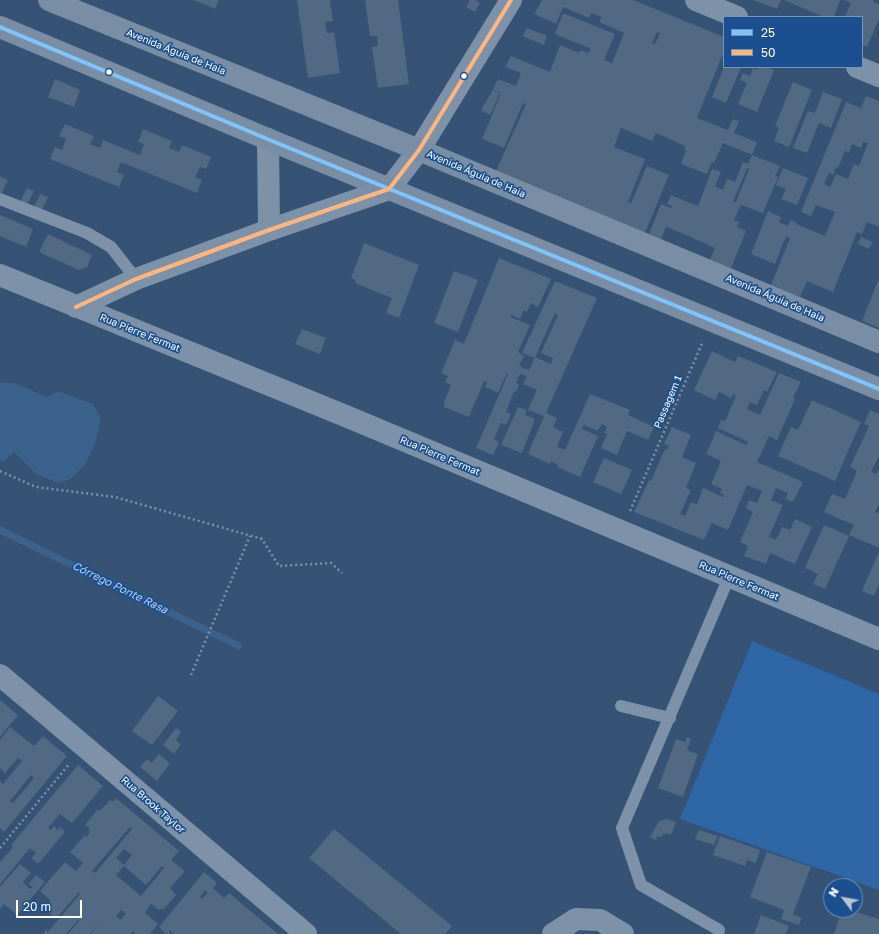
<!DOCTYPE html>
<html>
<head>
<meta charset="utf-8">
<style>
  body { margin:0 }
  #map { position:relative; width:879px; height:934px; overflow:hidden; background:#365274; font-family:"Golos Text",sans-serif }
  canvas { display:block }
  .legend { position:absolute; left:723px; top:16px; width:140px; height:52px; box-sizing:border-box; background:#1b4f8f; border:1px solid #7695bc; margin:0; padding:5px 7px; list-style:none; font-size:12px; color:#fff }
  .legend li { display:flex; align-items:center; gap:8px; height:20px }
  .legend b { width:20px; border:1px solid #7695bc }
  .north { position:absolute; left:823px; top:878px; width:40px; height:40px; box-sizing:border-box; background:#1b4f8f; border:1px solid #7695bc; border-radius:50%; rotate:302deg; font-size:11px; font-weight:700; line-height:16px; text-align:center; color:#fff }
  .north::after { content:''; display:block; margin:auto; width:14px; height:18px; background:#b9c2ce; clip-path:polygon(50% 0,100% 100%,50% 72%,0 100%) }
  .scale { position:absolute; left:16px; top:900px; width:66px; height:18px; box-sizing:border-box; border:2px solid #fff; border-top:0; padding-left:5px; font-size:12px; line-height:14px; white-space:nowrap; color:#fff; -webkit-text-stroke:3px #1b4f8f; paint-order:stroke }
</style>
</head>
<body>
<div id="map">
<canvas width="879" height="934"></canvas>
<ul class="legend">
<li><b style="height:5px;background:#80c4ff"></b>25</li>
<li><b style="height:5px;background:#ffb580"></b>50</li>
</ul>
<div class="north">N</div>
<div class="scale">20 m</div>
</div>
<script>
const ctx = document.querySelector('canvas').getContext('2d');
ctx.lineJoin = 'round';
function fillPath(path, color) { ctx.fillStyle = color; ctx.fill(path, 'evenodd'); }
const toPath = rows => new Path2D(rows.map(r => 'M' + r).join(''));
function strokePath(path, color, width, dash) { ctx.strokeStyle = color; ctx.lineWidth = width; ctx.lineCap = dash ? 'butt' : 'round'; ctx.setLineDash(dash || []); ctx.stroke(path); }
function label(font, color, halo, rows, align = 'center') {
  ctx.font = font + ' "Golos Text",sans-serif'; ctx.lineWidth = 3.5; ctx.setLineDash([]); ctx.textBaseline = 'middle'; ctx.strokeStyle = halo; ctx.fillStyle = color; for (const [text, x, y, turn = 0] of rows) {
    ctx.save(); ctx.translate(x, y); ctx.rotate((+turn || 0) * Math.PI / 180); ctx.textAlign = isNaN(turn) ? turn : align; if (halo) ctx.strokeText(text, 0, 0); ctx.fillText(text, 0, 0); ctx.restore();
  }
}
const green = toPath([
  [752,641,879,694,879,890,680,819]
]);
const water = toPath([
  [0,383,15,383,47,397,58,391,93,404,101,419,95,444,85,465,69,480,58,483,36,474,14,452,3,462,0,459]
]);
const stream = toPath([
  [0,530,239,646]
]);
const building = toPath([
  [194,0,219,0,215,9],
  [297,0,330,0,333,21,325,22,327,33,334,32,340,73,308,78],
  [365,0,398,0,409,84,378,88,372,47,378,46,377,36,370,36],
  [470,0,475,0,480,3,475,12,466,7],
  [542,0,633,0,724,37,724,51,697,118,728,130,733,119,739,121,734,133,757,142,752,155,780,166,775,176,778,177,763,213,741,205,734,220,739,222,737,227,746,231,731,268,710,260,715,248,686,235,666,227,661,239,649,234,661,204,671,208,672,206,667,204,671,195,698,206,712,169,721,172,715,186,723,190,727,179,735,182,743,162,748,164,752,155,723,143,714,163,712,162,707,174,681,164,686,150,684,149,685,146,656,133,652,141,621,128,614,147,645,159,628,202,631,203,647,166,669,175,645,233,496,171,526,104,523,103,504,148,482,139,501,93,493,89,498,79,516,86,521,73,505,67,511,56,550,72,560,45,579,53,580,50,588,53,591,49,555,34,563,13,615,34,604,60,612,63,624,33,599,22,602,17,591,13,589,18,563,7,556,24,534,14],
  [657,32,660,33,655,44,652,43],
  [747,168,749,169,736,202,733,202],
  [753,0,781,0,777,9],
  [784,0,840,0,834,17,824,17],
  [844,0,873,0,873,2,879,4,879,19,867,47,862,45,862,17,845,17,851,3],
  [527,28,547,36,544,45,522,36],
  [724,67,741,67,726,103,712,97],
  [758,67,766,67,774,70,757,112,738,104,747,83,740,80,743,73,750,76,753,68,757,70],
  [55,79,80,90,74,107,48,97],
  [793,82,812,90,789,147,774,141,779,128,775,126],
  [493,90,500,93,490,115,481,110],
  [823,92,842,99,831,128,819,123,807,153,793,148,808,111,815,113],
  [866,96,879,101,879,227,867,222,862,234,857,232,833,292,807,281,800,297,771,285,790,238,786,236,775,264,751,254,768,211,781,217,779,222,788,226,791,220,797,223,796,224,825,236,835,212,816,205,811,216,801,212,846,102,861,108],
  [863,142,868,143,859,166,854,164,848,179,836,174,830,187,824,184,829,173,833,175,836,167,838,168,845,151,849,153,852,144,861,148],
  [65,124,94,136,90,144,100,148,103,140,140,155,144,144,138,142,143,129,172,141,169,148,179,152,182,145,211,157,206,169,200,167,195,177,202,180,197,193,121,162,117,172,124,175,119,187,50,159,55,147,62,150,66,139,59,136],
  [783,168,808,178,797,205,781,199,786,189,776,185],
  [0,176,8,180,0,197],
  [27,188,34,191,27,205,20,202],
  [40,194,48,197,41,212,33,209],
  [0,215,33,229,26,247,0,236],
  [48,234,92,255,87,267,79,270,39,252],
  [861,237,873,242,869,249,858,244],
  [364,243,419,265,399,318,386,313,392,298,355,283,356,280,351,278],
  [499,258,551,279,538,307,531,303,527,312,524,310,520,319,512,315,510,317,530,325,518,352,524,356,519,366,529,370,535,357,551,364,553,358,541,353,558,315,555,313,535,358,522,353,555,281,597,298,546,413,557,418,553,427,563,432,557,447,565,450,590,394,630,410,628,415,654,427,648,440,627,431,617,455,601,448,607,434,604,433,607,427,602,424,598,431,584,425,582,429,598,436,580,477,557,467,558,465,551,461,550,464,528,454,544,416,528,410,537,390,523,384,527,376,520,374,516,383,519,384,516,392,514,391,506,412,511,414,506,425,501,423,494,439,499,442,493,455,476,448,508,374,507,373,498,393,485,387,487,383,484,381,469,417,444,407,444,402,451,385,445,382,448,376,441,373,455,340,464,344],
  [454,271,478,280,458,332,434,323],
  [879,278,879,328,862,321],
  [302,329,326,338,320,354,295,344],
  [712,351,735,362,738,356,777,372,767,392,764,390,757,405,750,402,747,409,760,415,779,373,801,382,793,398,795,399,777,440,769,436,757,462,803,482,793,502,785,499,788,493,776,488,771,500,783,505,769,537,776,540,782,527,790,530,795,519,812,527,795,564,770,553,766,564,744,556,748,546,740,542,753,512,746,508,749,500,757,503,762,491,747,485,728,530,712,523,704,540,634,512,649,480,651,481,665,449,667,450,669,446,664,444,672,427,691,435,682,457,696,463,686,488,691,490,680,514,685,516,691,502,697,504,703,488,723,497,724,495,720,493,722,489,711,484,721,461,706,454,711,443,716,431,746,445,748,442,718,428,721,420,725,421,736,396,733,394,731,398,719,392,715,400,694,390],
  [812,400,861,422,835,481,778,456,791,427,798,430],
  [518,407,527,410,525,415,535,419,522,453,501,445],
  [870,410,879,414,879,456,871,472,876,474,879,469,879,504,875,512,879,513,879,548,849,535,854,525,824,512,832,494,845,499,857,471,850,467,869,426,864,424],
  [604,458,632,470,621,494,593,482],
  [824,525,849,536,825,589,813,584,818,574,805,568],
  [879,552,879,584,874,596,862,591],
  [158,696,178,711,152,745,132,731],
  [0,700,18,715,0,737],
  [10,727,34,746,43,736,67,756,4,832,0,828,0,781,3,784,22,761,18,758,5,773,0,768,0,740],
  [31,775,34,778,13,803,10,801],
  [176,728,181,732,176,740,181,744,174,754,163,745],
  [687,737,691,739,687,750,698,754,683,797,658,788,676,739,685,742],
  [159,754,170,763,157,781,140,767,147,759,152,763],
  [78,765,103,786,72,823,60,814,48,828,51,830,54,826,58,830,60,827,65,832,38,864,31,858,36,853,30,848,0,884,0,862,13,847,11,845],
  [116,798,179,851,171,860,185,871,170,888,176,895,163,910,160,908,159,910,151,904,145,913,158,924,150,934,134,934,135,933,133,931,130,934,91,934,101,921,90,934,68,934,79,921,78,920,66,934,43,934,46,930,48,932,80,894,79,892,56,919,45,909,51,901,40,891,65,862,76,871,83,863,70,852,85,835,87,837,90,832,88,831,90,829,85,825,98,809,100,811,110,800,113,802],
  [130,827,132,829,95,873,92,871],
  [124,849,132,855,124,865,116,858],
  [124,866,146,885,162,866,164,868,141,896,116,875],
  [121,910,126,914,120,920,116,916],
  [667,819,676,822,671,835,663,833,662,837,657,836,656,840,650,837,659,821],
  [334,829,452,926,445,934,401,934,309,858],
  [699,830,718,836,714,845,695,839],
  [720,836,760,850,756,863,747,860,745,866,713,855],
  [767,852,811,867,793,914,802,918,799,925,781,919,784,910,750,897],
  [20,864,31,873,23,882,30,889,33,887,28,884,36,875,45,882,17,915,4,904,0,909,0,887],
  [204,872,217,883,213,888,224,898,229,893,278,934,174,934,170,930,169,932,171,934,164,934,165,933,159,927],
  [205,890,208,893,202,899,200,897],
  [842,910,849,910,879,919,879,934,834,934],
  [761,915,789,926,786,934,754,934]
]);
const path = toPath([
  [0,471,36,487,115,497,262,539,279,566,331,563,342,573],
  [630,511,703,341],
  [191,675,250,536],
  [0,848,70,763]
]);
const lane = toPath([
  [0,199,87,233,111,247,136,279],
  [621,706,670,718],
  [719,930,641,885,622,828,729,577]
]);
const street = toPath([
  [696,0,737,17],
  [857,67,879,76],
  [268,139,269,230],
  [0,275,348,417,879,639],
  [76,307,136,279,269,230,389,189,419,150,511,0],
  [0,675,306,934],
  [553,934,576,919,600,920,623,934]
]);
const secondary = toPath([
  [49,0,419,150,879,342],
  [0,27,277,143,879,389]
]);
const bus1 = toPath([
  [0,27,277,143,879,389]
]);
const bus2 = toPath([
  [76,307,136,279,269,230,389,189,419,150,511,0]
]);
const markers = [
  [109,72,3.5,"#fff"],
  [464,76,3.5,"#fff"]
];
const streetNames = [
  ["Avenida Águia de Haia",176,52,22],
  ["Avenida Águia de Haia",476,174,23],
  ["Avenida Águia de Haia",775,298,23],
  ["Rua Pierre Fermat",140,333,22],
  ["Passagem 1",668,402,-67],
  ["Rua Pierre Fermat",440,456,23],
  ["Rua Pierre Fermat",739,581,23],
  ["Rua Brook Taylor",153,805,41]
];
const waterNames = [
  ["Córrego Ponte Rasa",120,588,26]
];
fillPath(green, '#2f66a5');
fillPath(water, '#3b618d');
strokePath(stream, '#3b618d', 7);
fillPath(building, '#526984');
strokePath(path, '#7d92a8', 2.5, [2, 3]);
strokePath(lane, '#7d92a8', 12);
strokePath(street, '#7d92a8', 22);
strokePath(secondary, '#798da4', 22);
strokePath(bus1, '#80c4ff', 4);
strokePath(bus2, '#ffb580', 4);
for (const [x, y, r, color] of markers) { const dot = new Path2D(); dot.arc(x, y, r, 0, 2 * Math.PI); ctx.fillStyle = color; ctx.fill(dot); strokePath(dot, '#1b4f8f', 1.5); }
label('10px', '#fff', '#1b4f8f', streetNames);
label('italic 11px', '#b5d3f5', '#1b4f8f', waterNames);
</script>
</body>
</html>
